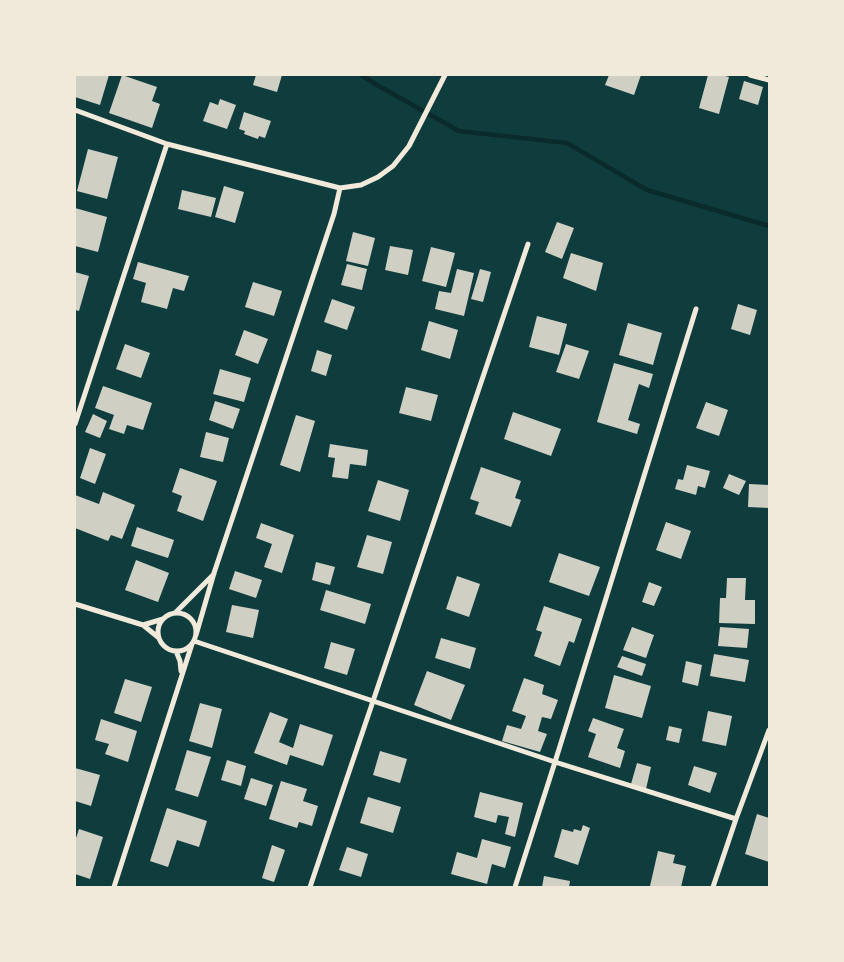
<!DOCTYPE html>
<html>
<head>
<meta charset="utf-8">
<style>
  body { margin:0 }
  #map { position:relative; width:844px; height:962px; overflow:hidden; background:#0f3d3e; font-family:"Roboto Condensed",sans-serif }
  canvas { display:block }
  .frame { position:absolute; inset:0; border:76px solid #f1e9da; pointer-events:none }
</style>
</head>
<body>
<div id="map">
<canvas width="844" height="962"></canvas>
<div class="frame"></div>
</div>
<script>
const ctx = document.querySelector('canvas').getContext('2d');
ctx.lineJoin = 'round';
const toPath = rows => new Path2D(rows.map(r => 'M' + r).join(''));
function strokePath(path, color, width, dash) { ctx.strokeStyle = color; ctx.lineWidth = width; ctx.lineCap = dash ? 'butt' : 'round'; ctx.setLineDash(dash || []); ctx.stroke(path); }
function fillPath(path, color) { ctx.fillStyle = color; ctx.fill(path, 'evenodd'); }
const stream = toPath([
  [361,75,377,85,459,131,567,143,647,190,769,226]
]);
const building = toPath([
  [75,75,109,75,100,105,75,97],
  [122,75,157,87,152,101,160,104,152,128,109,113],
  [256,75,282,75,277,92,253,85],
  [609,75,641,75,634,95,605,85],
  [708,75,721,75,729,77,719,114,699,108],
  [744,81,763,87,758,105,739,99],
  [220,99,236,105,227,129,203,121,210,102,218,105],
  [244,112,271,121,265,138,259,136,258,139,244,134,245,131,239,129],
  [88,149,118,157,107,199,77,191],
  [224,186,244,192,235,223,215,217],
  [182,190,216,198,211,217,178,209],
  [75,208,107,217,98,252,75,246],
  [557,222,574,228,562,259,545,252],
  [353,232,375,238,368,266,346,261],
  [390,246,413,250,408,275,385,270],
  [431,247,455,253,446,287,422,281],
  [571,253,603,263,596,291,563,278],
  [138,262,189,276,184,291,173,288,167,309,141,302,146,283,133,279],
  [347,264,367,269,362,290,341,285],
  [457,269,474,273,464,316,435,309,439,291,451,293],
  [480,269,491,272,483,302,471,299],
  [75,272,89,276,79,311,75,310],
  [253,282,282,291,274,316,245,307],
  [332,299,355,307,347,330,324,322],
  [738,304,757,310,750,335,731,329],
  [537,316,567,324,559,355,529,347],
  [429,321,458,330,450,359,421,350],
  [628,323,662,333,653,365,619,355],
  [244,330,268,339,258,364,235,355],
  [125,344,150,353,141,378,116,369],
  [566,344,589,351,579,379,556,372],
  [317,350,332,355,326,376,311,371],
  [614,363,653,374,649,388,639,384,628,420,640,424,637,434,597,422],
  [220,369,251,378,244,402,213,394],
  [103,386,152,403,143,430,127,425,124,434,109,429,114,415,95,408],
  [406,387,438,395,431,421,399,413],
  [215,401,240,409,233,429,209,420],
  [706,402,728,410,719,436,696,428],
  [513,412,561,429,551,456,504,439],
  [93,414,107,421,100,438,85,432],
  [296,415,315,421,300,472,280,465],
  [206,432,229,438,223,462,200,457],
  [330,444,368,450,366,466,350,464,348,479,332,477,335,458,328,457],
  [90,448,106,454,95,484,80,478],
  [687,465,710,471,705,488,698,486,696,495,675,489,678,479,683,480],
  [481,467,521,481,515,498,521,500,511,527,475,514,479,502,470,499],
  [180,468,217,481,203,521,177,511,182,496,172,492],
  [729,474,746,481,739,495,723,488],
  [378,480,409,490,400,521,368,511],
  [749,484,769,485,769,508,748,507],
  [103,492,135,505,122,539,111,535,108,541,75,528,75,495,99,504],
  [666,522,691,531,681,559,656,550],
  [261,523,294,535,282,573,264,567,272,544,256,538],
  [137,527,174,540,168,558,131,546],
  [367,535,392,542,383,574,357,567],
  [559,553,600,567,589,596,549,582],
  [136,560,169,573,158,602,125,590],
  [316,562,335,567,330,585,312,580],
  [235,571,262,580,256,598,229,589],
  [457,576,480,584,469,617,446,609],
  [727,578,746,578,745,600,755,600,755,624,719,623,720,598,726,598],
  [649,582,662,587,654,606,642,602],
  [326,590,371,604,365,624,320,610],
  [232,605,259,610,253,638,226,632],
  [544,606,582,619,574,643,569,641,560,666,534,656,542,632,536,630],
  [632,627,654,635,646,658,623,650],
  [720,627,749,629,747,648,718,646],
  [441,638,476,648,470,669,435,658],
  [331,642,355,649,347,675,324,668],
  [714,654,749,660,745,682,710,676],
  [622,656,646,664,642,676,617,667],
  [686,661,702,665,698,686,682,682],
  [427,671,465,685,451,720,414,705],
  [614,675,651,686,642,718,605,708],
  [524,678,544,685,542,694,558,700,551,719,542,717,538,731,547,734,540,752,502,741,507,725,521,729,526,716,512,711],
  [125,679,152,687,141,722,114,713],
  [200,703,222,709,212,748,189,741],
  [708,711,732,716,726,746,702,741],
  [270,712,288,719,279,742,293,748,300,724,333,735,323,766,290,755,287,765,254,753],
  [593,718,624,729,617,748,625,751,620,768,588,757,596,734,588,731],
  [101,719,137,731,128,762,105,754,109,744,95,740],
  [669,726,682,729,679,743,666,740],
  [187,750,211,757,198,797,175,790],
  [380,751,407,759,400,783,373,775],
  [227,760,246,766,241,786,221,780],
  [637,763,651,767,646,789,631,784],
  [694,766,717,773,710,793,688,785],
  [75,768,100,775,91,806,75,801],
  [251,778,273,785,266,806,244,799],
  [281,781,307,789,303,801,318,806,312,826,299,822,297,828,269,819],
  [480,792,523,803,515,837,505,834,509,817,498,815,496,823,474,817],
  [368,797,401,807,393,833,360,823],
  [167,808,207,821,199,847,177,840,168,867,150,861],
  [757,814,769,818,769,862,745,854],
  [583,825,590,828,578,865,554,857,562,829,573,832,574,829,581,831],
  [79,829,103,837,90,879,75,874,75,841],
  [482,839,511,847,505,868,492,864,487,884,451,874,457,852,477,858],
  [272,845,285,850,274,882,262,878],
  [347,847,368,854,361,877,339,870],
  [658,851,675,855,673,863,686,866,681,887,650,886],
  [544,876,570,881,569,887,542,887]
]);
const minor = toPath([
  [750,75,769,80],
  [75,110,167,144,340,188,361,185,378,177,393,166,409,146,445,75],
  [75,424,167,144],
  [75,604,143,625,159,638],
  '158 632a19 19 0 1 1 38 0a19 19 0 1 1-38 0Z',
  [175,613,214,574],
  [143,625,163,619],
  [196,635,214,573,334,214,340,188],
  [194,641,555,762,736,819],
  [176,651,180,661,181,671],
  [114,887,192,644],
  [310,887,528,244],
  [515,887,555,762,696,309],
  [713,887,736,819,769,730]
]);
strokePath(stream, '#0a2a2b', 4.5);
fillPath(building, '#cfcfc3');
strokePath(minor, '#f1e9da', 5);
</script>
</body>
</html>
